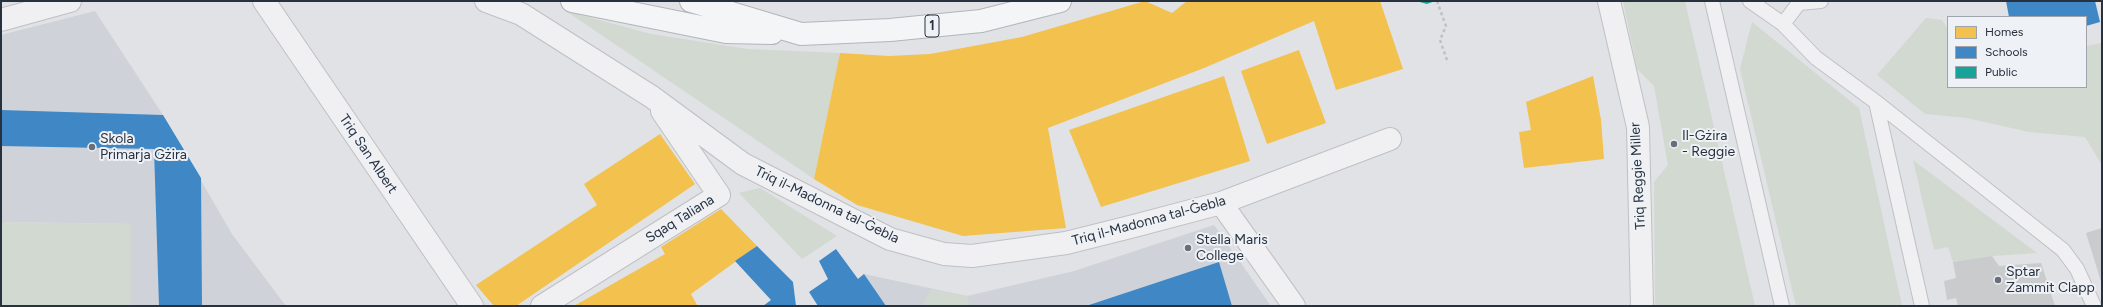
<!DOCTYPE html>
<html>
<head>
<meta charset="utf-8">
<style>
  body { margin:0 }
  #map { position:relative; width:2103px; height:307px; overflow:hidden; background:#e0e2e5; font-family:Figtree,sans-serif }
  canvas { display:block }
  .frame { position:absolute; inset:0; border:2px solid #28313e; pointer-events:none }
  .legend { position:absolute; left:1947px; top:16px; width:140px; height:72px; box-sizing:border-box; background:#eef1f5; border:1px solid #9fa4ac; margin:0; padding:5px 7px; list-style:none; font-size:12px; color:#28313e }
  .legend li { display:flex; align-items:center; gap:8px; height:20px }
  .legend b { width:20px; border:1px solid #9fa4ac }
</style>
</head>
<body>
<div id="map">
<canvas width="2103" height="307"></canvas>
<div class="frame"></div>
<ul class="legend">
<li><b style="height:11px;background:#f2c14e"></b>Homes</li>
<li><b style="height:11px;background:#3f88c5"></b>Schools</li>
<li><b style="height:11px;background:#17a398"></b>Public</li>
</ul>
</div>
<script>
const ctx = document.querySelector('canvas').getContext('2d');
ctx.lineJoin = 'round';
function fillPath(path, color) { ctx.fillStyle = color; ctx.fill(path, 'evenodd'); }
const toPath = rows => new Path2D(rows.map(r => 'M' + r).join(''));
function strokePath(path, color, width, dash) { ctx.strokeStyle = color; ctx.lineWidth = width; ctx.lineCap = dash ? 'butt' : 'round'; ctx.setLineDash(dash || []); ctx.stroke(path); }
function label(font, color, halo, rows, align = 'center') {
  ctx.font = font + ' Figtree,sans-serif'; ctx.lineWidth = 4; ctx.setLineDash([]); ctx.textBaseline = 'middle'; ctx.strokeStyle = halo; ctx.fillStyle = color; for (const [text, x, y, turn = 0] of rows) {
    ctx.save(); ctx.translate(x, y); ctx.rotate((+turn || 0) * Math.PI / 180); ctx.textAlign = isNaN(turn) ? turn : align; if (halo) ctx.strokeText(text, 0, 0); ctx.fillText(text, 0, 0); ctx.restore();
  }
}
const built = toPath([
  [95,11,163,115,232,234,286,306,131,306,131,224,1,222,1,35],
  [1214,225,1271,306,820,306,864,274,967,296,1074,271]
]);
const green = toPath([
  [1623,1,1685,1,1755,306,1655,306,1654,182,1668,165,1654,86,1637,69],
  [566,11,651,34,748,49,840,53,814,179],
  [1926,18,1942,20,1948,29,1948,87,2086,87,2086,46,2102,43,2102,165,2085,137,2029,132,1967,118,1925,114,1877,75],
  [1752,22,1859,108,1902,306,1796,306,1740,69],
  [1913,160,2037,253,1992,256,1953,262,1948,247,1934,250],
  [760,188,837,236,802,259,739,193],
  [1,222,131,224,131,306,1,306],
  [931,289,967,296,970,306,922,306]
]);
const homes = toPath([
  [1145,1,1172,13,1187,1,1380,1,1403,69,1336,90,1314,21,1204,68,1048,128,1066,228,963,236,857,205,814,179,840,53,889,56,930,54,1022,37],
  [1299,50,1326,123,1267,144,1241,71],
  [1224,76,1250,161,1101,207,1069,130],
  [1593,76,1601,120,1604,159,1524,168,1519,132,1531,130,1526,102],
  [660,134,695,184,516,306,494,306,476,285,597,205,584,184],
  [721,209,757,246,691,294,697,305,574,306,665,254,661,247]
]);
const schools = toPath([
  [2006,1,2095,1,2100,22,2086,26,2086,17,2009,17],
  [1,110,163,115,201,178,202,306,159,306,154,149,1,146],
  [757,246,793,282,796,306,763,306,771,300,735,261],
  [836,249,858,279,864,274,886,306,818,306,809,292,828,279,819,261],
  [1219,262,1232,306,1086,306]
]);
const public = toPath([
  [1416,1,1435,1,1427,4]
]);
const building = toPath([
  [2102,228,2102,285,2086,233],
  [1992,256,1999,266,2041,263,2055,306,1958,306,1956,298,1947,300,1944,281,1956,278,1953,262]
]);
const path = toPath([
  [1437,1,1446,26,1440,40,1448,63]
]);
const lane = toPath([
  [1712,1,1782,306],
  [1750,1,1783,24,1816,58,1876,102,2063,250,2077,269,2094,306],
  [1783,24,1799,3,1821,1],
  [1876,102,1922,306]
]);
const street = toPath([
  [264,1,472,306],
  [486,1,521,14,652,97,743,164,890,239,944,254,972,256,1066,243,1134,226,1221,203,1390,139],
  [1609,1,1638,127,1642,306],
  [1,20,70,1],
  [1221,203,1294,306],
  [542,306,719,195,662,111]
]);
const highway = toPath([
  [572,1,726,32,772,33],
  [691,1,801,34,890,30,981,21,1060,1]
]);
const markers = [
  [1674,144,4,"#686f78"],
  [92,147,4,"#686f78"],
  [1188,248,4,"#686f78"],
  [1998,280,4,"#686f78"]
];
const shields = [
  [932,26,14]
];
const shieldNames = [
  ["1",932,26]
];
const poiNames = [
  ["Il-Gżira",1682,136],
  ["- Reggie",1682,152],
  ["Skola",100,139],
  ["Primarja Gżira",100,155],
  ["Stella Maris",1196,240],
  ["College",1196,256],
  ["Sptar",2006,272],
  ["Zammit Clapp",2006,288]
];
const streetNames = [
  ["Triq San Albert",368,154,56],
  ["Triq Reggie Miller",1638,176,-93],
  ["Triq il-Madonna tal-Ġebla",827,205,26],
  ["Sqaq Taliana",680,219,-32],
  ["Triq il-Madonna tal-Ġebla",1149,221,-15]
];
fillPath(built, '#cfd2d8');
fillPath(green, '#d1d9d1');
fillPath(homes, '#f2c14e');
fillPath(schools, '#3f88c5');
fillPath(public, '#17a398');
fillPath(building, '#c9cbcd');
strokePath(lane, '#bec0c3', 16);
strokePath(street, '#bec0c3', 24);
strokePath(highway, '#b2b5ba', 24);
strokePath(path, '#bec1c4', 2.5, [3, 3]);
strokePath(lane, '#f0f0f2', 14);
strokePath(street, '#f0f0f2', 22);
strokePath(highway, '#f4f5f6', 22);
for (const [x, y, r, color] of markers) { const dot = new Path2D(); dot.arc(x, y, r, 0, 2 * Math.PI); ctx.fillStyle = color; ctx.fill(dot); strokePath(dot, '#eef1f5', 1.5); }
for (const [x, y, w] of shields) { const box = new Path2D(); box.roundRect(x - w / 2, y - 11, w, 22, 3); ctx.fillStyle = '#eef1f5'; ctx.fill(box); strokePath(box, '#28313e', 1); }
label('bold 13px', '#28313e', null, shieldNames);
label('14px', '#28313e', '#eef1f5', poiNames, 'left');
label('14px', '#28313e', '#eef1f5', streetNames);
</script>
</body>
</html>
